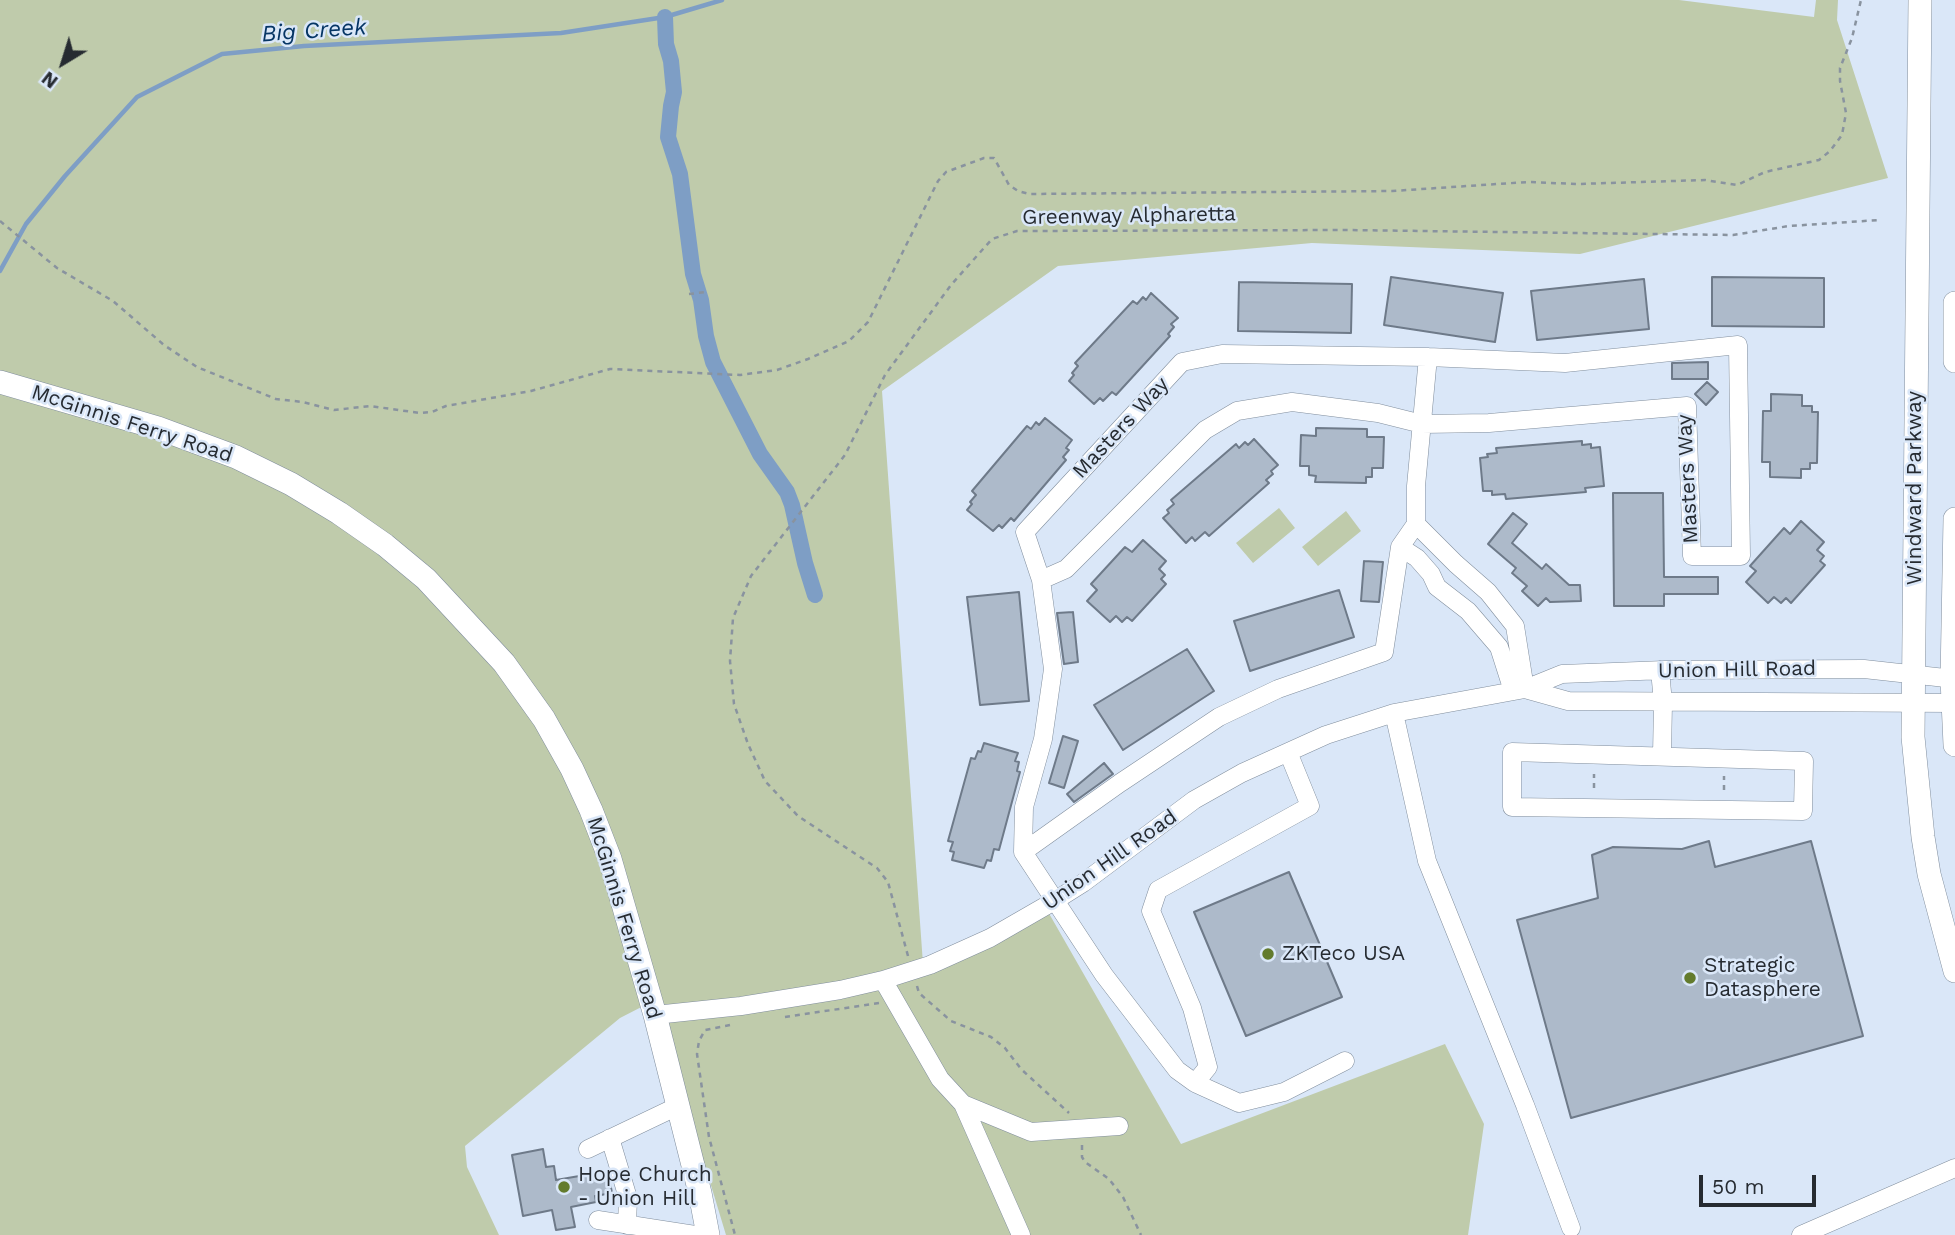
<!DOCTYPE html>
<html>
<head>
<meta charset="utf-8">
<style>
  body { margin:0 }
  #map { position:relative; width:1955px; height:1235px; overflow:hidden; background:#dae7f8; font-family:"Work Sans",sans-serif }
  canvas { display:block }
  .north { position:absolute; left:28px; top:28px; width:70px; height:70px; -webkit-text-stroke:5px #dae7f8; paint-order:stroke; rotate:218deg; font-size:19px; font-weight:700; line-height:28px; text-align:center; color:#262b31 }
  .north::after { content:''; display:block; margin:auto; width:24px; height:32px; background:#262b31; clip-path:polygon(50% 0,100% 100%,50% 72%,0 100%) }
  .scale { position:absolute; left:1699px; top:1175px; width:117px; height:32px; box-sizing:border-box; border:4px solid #262b31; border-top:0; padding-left:9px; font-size:21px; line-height:24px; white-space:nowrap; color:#262b31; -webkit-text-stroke:5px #dae7f8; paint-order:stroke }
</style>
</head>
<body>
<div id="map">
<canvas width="1955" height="1235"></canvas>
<div class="north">N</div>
<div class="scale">50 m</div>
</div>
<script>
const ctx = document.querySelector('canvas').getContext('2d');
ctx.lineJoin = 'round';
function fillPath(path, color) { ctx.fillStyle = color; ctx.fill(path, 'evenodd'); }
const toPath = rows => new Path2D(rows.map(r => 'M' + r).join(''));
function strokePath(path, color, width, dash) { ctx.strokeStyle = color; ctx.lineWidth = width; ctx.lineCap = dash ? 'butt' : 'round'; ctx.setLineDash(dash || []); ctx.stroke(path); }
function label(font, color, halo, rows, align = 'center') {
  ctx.font = font + ' "Work Sans",sans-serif'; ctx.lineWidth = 5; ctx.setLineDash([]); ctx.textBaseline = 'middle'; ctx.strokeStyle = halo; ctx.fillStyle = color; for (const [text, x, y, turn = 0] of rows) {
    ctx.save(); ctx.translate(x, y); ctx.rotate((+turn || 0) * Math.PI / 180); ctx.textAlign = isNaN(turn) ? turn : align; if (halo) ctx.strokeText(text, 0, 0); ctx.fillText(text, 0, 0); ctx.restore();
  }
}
const green = toPath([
  [0,0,1679,0,1814,17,1816,0,1838,0,1837,20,1888,178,1580,254,1312,243,1058,266,882,391,923,964,1043,903,1181,1144,1445,1044,1484,1124,1468,1235,726,1235,655,1000,620,1018,465,1146,467,1167,499,1235,0,1235],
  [1279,508,1295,528,1253,563,1236,543],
  [1346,511,1361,531,1318,566,1302,547]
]);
const stream = toPath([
  [0,271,26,224,65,176,137,97,222,54,304,46,561,33,665,17,722,0]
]);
const canal = toPath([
  [665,17,666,44,671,61,674,92,671,106,668,137,680,174,693,274,701,300,706,336,713,362,738,411,760,454,787,492,792,505,805,563,815,595]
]);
const building = toPath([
  [1391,277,1503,293,1495,342,1384,325,1391,277],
  [1712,277,1824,278,1824,327,1712,326,1712,277],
  [1644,279,1649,329,1537,340,1531,291,1644,279],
  [1239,282,1352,284,1351,333,1238,331,1239,282],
  [1151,293,1178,318,1171,324,1174,327,1168,334,1170,336,1116,395,1112,392,1103,401,1100,398,1094,404,1069,381,1074,375,1072,373,1078,366,1075,363,1133,301,1137,304,1143,297,1146,300,1151,293],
  [1708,362,1708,379,1672,379,1672,363,1708,362],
  [1707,382,1718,392,1706,405,1695,394,1707,382],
  [1771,394,1802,395,1802,406,1812,406,1812,412,1818,412,1817,463,1810,463,1810,469,1801,469,1801,478,1770,477,1770,462,1762,462,1763,411,1771,411,1771,394],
  [1045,418,1072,440,1066,448,1069,450,1063,457,1066,460,1014,521,1011,518,1002,528,999,525,993,531,967,510,972,504,970,502,976,495,972,491,1027,426,1031,429,1036,422,1039,425,1045,418],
  [1316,428,1367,429,1367,437,1384,437,1383,468,1372,468,1372,477,1366,477,1366,483,1315,482,1316,476,1309,475,1309,466,1300,466,1301,435,1316,436,1316,428],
  [1254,439,1278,465,1271,471,1273,474,1266,480,1269,483,1209,536,1205,532,1195,541,1192,537,1186,543,1163,518,1169,513,1167,510,1174,504,1171,500,1236,444,1239,448,1245,442,1248,445,1254,439],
  [1582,441,1582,445,1591,444,1591,448,1600,447,1604,486,1585,488,1586,492,1506,499,1505,494,1492,495,1492,491,1483,491,1480,458,1488,457,1487,454,1497,453,1496,448,1582,441],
  [1613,493,1663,493,1664,577,1718,577,1718,594,1664,594,1664,606,1614,606,1613,493],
  [1513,513,1527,524,1512,543,1542,569,1546,564,1569,585,1580,585,1581,601,1550,602,1546,598,1538,606,1522,591,1527,586,1512,573,1516,568,1488,544,1513,513],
  [1801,521,1824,542,1817,550,1824,556,1820,561,1825,565,1791,603,1786,598,1781,603,1774,597,1768,603,1746,582,1756,571,1750,566,1784,528,1790,534,1801,521],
  [1143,540,1166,561,1159,569,1165,575,1161,579,1166,584,1132,621,1127,617,1122,622,1116,616,1110,622,1087,601,1097,590,1091,584,1125,547,1132,552,1143,540],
  [1364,561,1383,562,1379,602,1361,601,1364,561],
  [1339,590,1354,637,1250,671,1234,621,1339,590],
  [1019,592,1029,701,980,705,967,597,1019,592],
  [1073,612,1078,662,1064,664,1057,613,1073,612],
  [1187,649,1214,691,1123,750,1094,705,1187,649],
  [1063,736,1078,741,1064,788,1049,783,1063,736],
  [984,743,1018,753,1015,761,1019,762,1017,771,1020,772,999,850,994,849,991,861,987,860,984,868,952,860,954,852,950,851,953,842,948,841,971,758,975,759,978,751,981,752,984,743],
  [1104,763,1113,774,1074,802,1067,794,1104,763],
  [1709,841,1715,867,1811,841,1863,1036,1571,1118,1517,920,1598,898,1592,855,1613,847,1682,849,1709,841],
  [1289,872,1342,997,1246,1036,1194,912,1289,872],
  [543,1149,546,1167,554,1166,556,1180,591,1174,592,1180,609,1177,612,1193,595,1196,596,1202,571,1207,575,1227,556,1230,552,1210,523,1216,512,1155,543,1149]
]);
const path = toPath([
  [0,221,57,268,113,301,164,345,197,367,276,399,303,402,334,410,370,406,420,413,432,412,446,406,531,391,610,369,740,375,777,370,808,359,849,341,868,322,938,181,946,172,984,158,994,158,1009,185,1018,191,1029,194,1392,191,1528,182,1577,184,1705,180,1737,185,1765,172,1819,160,1830,151,1842,135,1846,113,1840,81,1840,68,1852,38,1861,0],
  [689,294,706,292],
  [1594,788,1594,774],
  [1724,790,1724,776],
  [908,956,888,882,877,868,798,816,765,781,748,744,734,704,730,661,733,618,751,576,845,455,885,375,951,285,992,239,1017,231,1345,230,1733,235,1789,226,1879,220],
  [917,986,919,993,951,1021,991,1037,1005,1048,1021,1069,1069,1113],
  [785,1017,879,1003],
  [730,1025,705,1030,699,1041,697,1054,709,1137,735,1235],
  [1082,1145,1082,1157,1085,1162,1109,1179,1123,1197,1141,1235]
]);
const minor = toPath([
  [1416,524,1456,564,1488,592,1515,626,1525,689],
  [1400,547,1417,558,1431,574,1437,587,1468,611,1499,647,1513,691],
  [1041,580,1066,569,1205,430,1237,411,1292,402,1378,413,1422,424,1489,423,1687,406,1692,556,1741,556,1738,345,1565,363,1428,357,1222,354,1182,362,1025,532,1041,580,1053,669,1043,739,1024,807,1023,852,1104,975,1177,1070,1195,1083,1208,1067,1192,1008,1151,911,1158,890,1310,806,1288,752],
  [1660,670,1663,703,1662,755],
  [1525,689,1568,701,1955,703],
  [1394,713,1427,861,1525,1105,1571,1228],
  [1512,752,1804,761,1803,811,1512,807,1512,752],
  [1023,852,1120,783,1219,717,1278,689,1384,652,1400,547,1416,524,1416,486,1428,357],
  [883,980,940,1079,963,1104,1031,1132,1119,1126],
  [655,1015,741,1006,840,990,883,980,930,965,990,938,1056,900,1083,883,1194,800,1242,773,1326,735,1394,713,1525,689,1562,674,1665,670,1864,669,1955,679],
  [1195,1083,1239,1103,1284,1092,1345,1061],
  [963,1104,1021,1235],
  [610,1138,628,1198,627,1225],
  [588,1149,678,1106],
  [598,1220,695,1235],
  [1801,1235,1955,1168]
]);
const major = toPath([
  [1920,0,1913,737,1923,837,1929,874,1955,971],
  [1955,303,1955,361],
  [0,382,158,428,236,457,291,484,339,513,385,545,426,579,504,663,544,719,572,769,591,810,610,859,655,1015,700,1193,708,1235],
  [1955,519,1952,679,1955,745]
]);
const markers = [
  [1268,954,7,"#637b2d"],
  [1690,978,7,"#637b2d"],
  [564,1187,7,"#637b2d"]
];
const streetNames = [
  ["Greenway Alpharetta",1129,216,-1],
  ["McGinnis Ferry Road",132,424,18],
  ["Masters Way",1121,428,-47],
  ["Masters Way",1688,479,-93],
  ["Windward Parkway",1915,488,-90],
  ["Union Hill Road",1737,670,-1],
  ["Union Hill Road",1110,860,-35],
  ["McGinnis Ferry Road",624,918,73]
];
const poiNames = [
  ["ZKTeco USA",1282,954],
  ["Strategic",1704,966],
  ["Datasphere",1704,990],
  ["Hope Church",578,1175],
  ["- Union Hill",578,1199]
];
const waterNames = [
  ["Big Creek",314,31,-4]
];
fillPath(green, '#bfcbab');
strokePath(stream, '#7e9ec5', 4.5);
strokePath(canal, '#7e9ec5', 16);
fillPath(building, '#adbaca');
strokePath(building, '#6e7a89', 2);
strokePath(minor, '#818e9d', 19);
strokePath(major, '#818e9d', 24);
strokePath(path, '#89939f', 2.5, [5, 5]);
strokePath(minor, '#fff', 18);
strokePath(major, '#fff', 23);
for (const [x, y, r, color] of markers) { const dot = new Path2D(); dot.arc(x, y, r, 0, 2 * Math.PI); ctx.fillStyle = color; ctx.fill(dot); strokePath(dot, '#dae7f8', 2.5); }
label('21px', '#262b31', '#dae7f8', streetNames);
label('21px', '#262b31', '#dae7f8', poiNames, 'left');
label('italic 23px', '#053564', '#dae7f8', waterNames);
</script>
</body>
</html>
